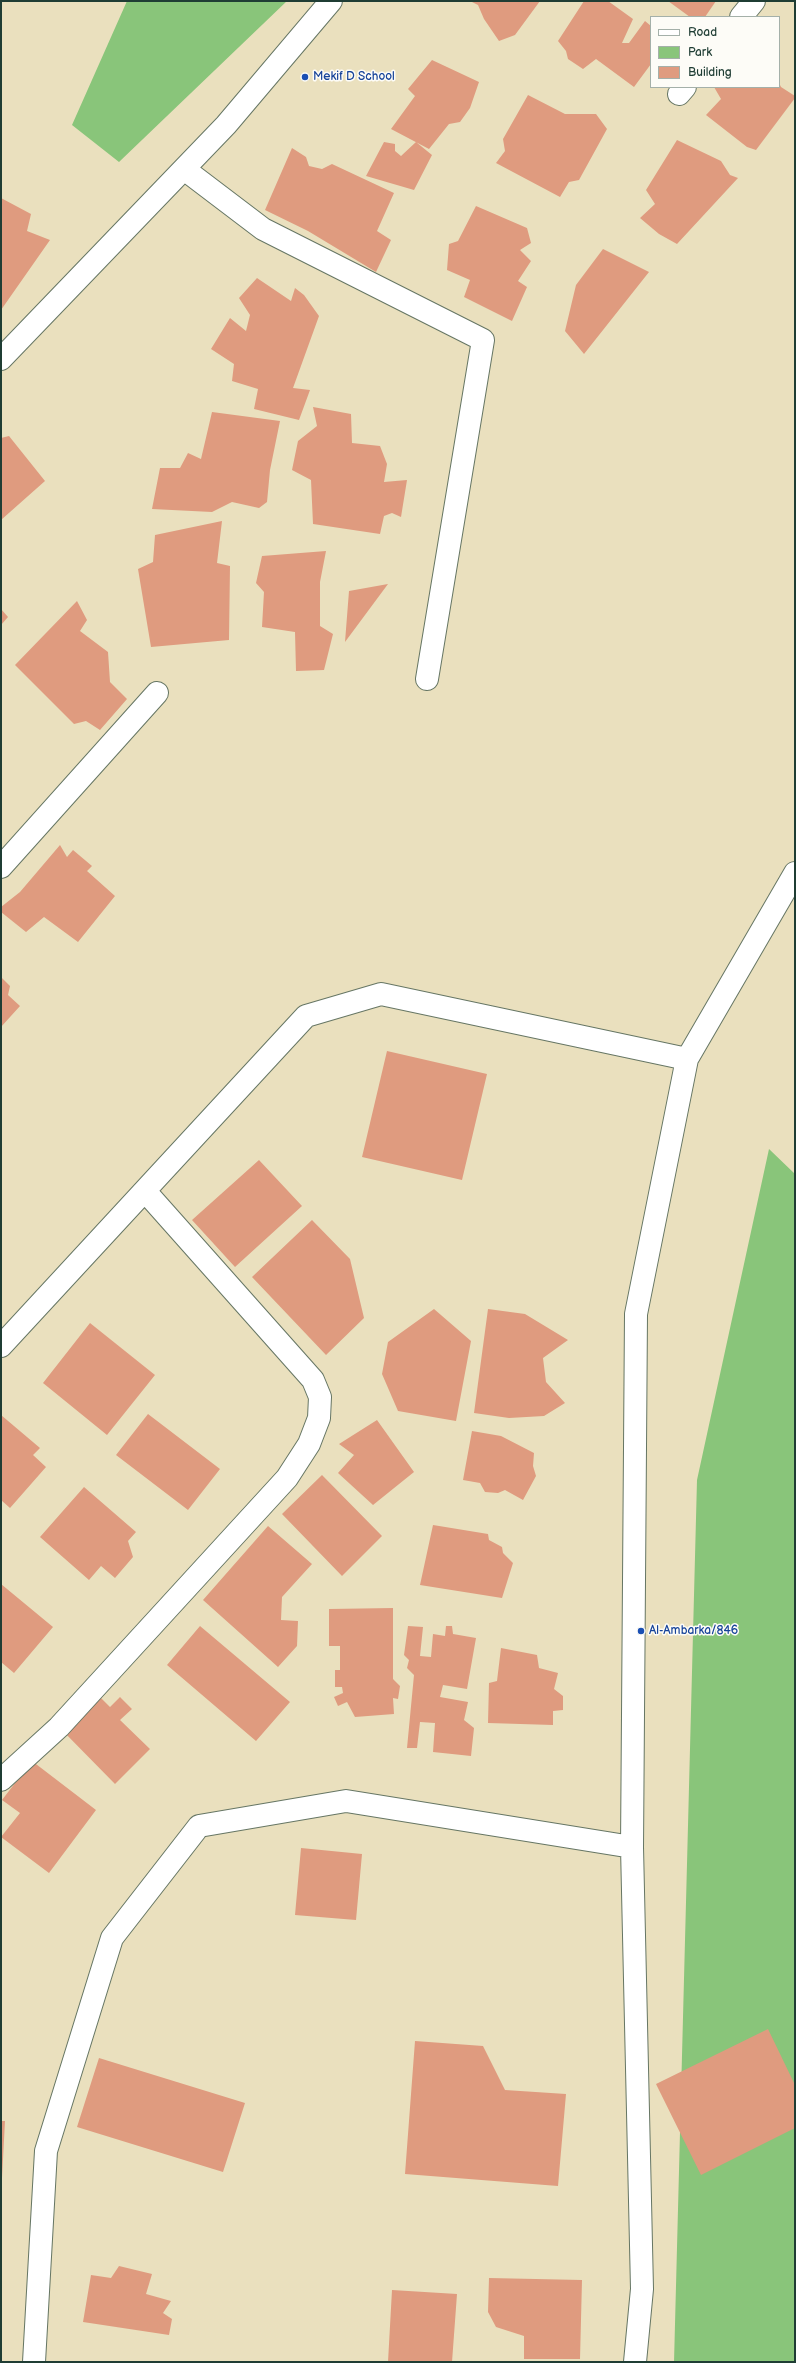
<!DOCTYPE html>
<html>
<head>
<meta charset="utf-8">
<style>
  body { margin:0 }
  #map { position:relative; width:796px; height:2363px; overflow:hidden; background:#eae0be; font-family:"Balsamiq Sans",sans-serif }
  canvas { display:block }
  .frame { position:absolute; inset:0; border:2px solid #1f3d34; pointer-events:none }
  .legend { position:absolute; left:650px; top:16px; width:130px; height:72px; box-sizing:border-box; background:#fdfcf7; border:1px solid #a4b0a9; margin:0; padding:5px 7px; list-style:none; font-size:12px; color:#1f3d34 }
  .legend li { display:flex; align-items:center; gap:8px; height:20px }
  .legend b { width:20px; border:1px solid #a4b0a9 }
</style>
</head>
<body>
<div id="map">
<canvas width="796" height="2363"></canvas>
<div class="frame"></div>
<ul class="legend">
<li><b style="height:5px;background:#fff"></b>Road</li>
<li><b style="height:11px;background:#89c57a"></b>Park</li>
<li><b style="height:11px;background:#df9b7f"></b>Building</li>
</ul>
</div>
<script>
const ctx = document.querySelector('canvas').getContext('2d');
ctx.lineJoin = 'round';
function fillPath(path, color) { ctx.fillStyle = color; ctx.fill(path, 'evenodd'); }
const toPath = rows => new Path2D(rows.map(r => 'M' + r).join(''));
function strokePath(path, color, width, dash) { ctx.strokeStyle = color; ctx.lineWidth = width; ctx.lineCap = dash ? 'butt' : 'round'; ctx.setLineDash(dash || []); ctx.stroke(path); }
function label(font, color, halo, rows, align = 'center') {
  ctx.font = font + ' "Balsamiq Sans",sans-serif'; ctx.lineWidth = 3; ctx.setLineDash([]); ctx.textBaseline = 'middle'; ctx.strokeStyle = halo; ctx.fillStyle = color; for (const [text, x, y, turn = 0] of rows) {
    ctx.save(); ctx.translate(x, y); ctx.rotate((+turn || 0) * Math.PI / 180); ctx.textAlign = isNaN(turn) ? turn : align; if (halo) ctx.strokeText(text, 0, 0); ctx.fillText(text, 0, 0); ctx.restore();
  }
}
const green = toPath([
  [127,1,287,1,119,162,72,125],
  [769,1149,795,1174,795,2362,674,2362,697,1480]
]);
const building = toPath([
  [470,1,540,1,515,35,499,41,484,19,478,5],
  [584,1,608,1,633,19,622,43,629,43,645,21,651,26,651,64,634,87,596,59,583,69,568,59,566,51,558,41],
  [668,1,716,1,705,17,690,17],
  [432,60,479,82,470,108,460,122,449,124,429,149,391,129,415,96,408,89],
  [779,83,781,87,795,96,795,98,756,150,747,147,706,115,721,99,714,87,779,87],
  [528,95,565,114,596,114,607,129,579,180,569,182,560,197,496,163,505,151,503,139],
  [677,140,721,161,730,175,738,178,677,244,659,234,640,218,655,204,646,190],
  [384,142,395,144,395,151,401,156,416,142,432,155,414,190,366,176],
  [292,148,306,157,309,166,322,169,332,164,394,193,377,231,391,240,376,272,308,231,265,210],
  [1,198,31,214,27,231,50,240,1,310],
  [476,206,527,228,531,243,520,250,531,261,518,281,527,287,512,321,464,297,470,280,447,270,449,244,458,241],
  [603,249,649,272,584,354,565,331,576,285],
  [257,278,291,301,295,288,304,295,319,316,293,388,310,390,299,420,254,409,258,389,232,381,234,364,211,349,230,318,246,331,250,315,239,298],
  [313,407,351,414,352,443,380,446,387,464,384,482,407,480,401,517,392,513,384,516,380,534,313,524,311,480,292,470,298,441,317,426],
  [212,412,280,421,270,470,267,502,259,508,232,502,212,512,152,509,160,468,180,468,188,453,201,459],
  [9,436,45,481,1,520,1,438],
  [222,521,217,563,230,566,229,640,151,647,138,569,153,562,155,535],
  [326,551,320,582,320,626,333,634,324,670,296,671,295,632,262,627,264,592,256,583,262,556],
  [388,584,345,642,349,591],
  [77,601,87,620,80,631,108,652,110,682,127,699,100,730,86,721,74,724,15,665],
  [1,609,8,617,1,625],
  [60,845,67,857,73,850,92,866,87,871,115,896,78,942,44,917,26,932,1,912,1,907,20,892],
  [1,977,10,986,8,995,20,1006,1,1027],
  [387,1051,487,1074,462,1180,362,1157],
  [259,1160,302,1206,235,1267,192,1220],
  [312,1220,350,1259,364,1318,326,1355,252,1277],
  [434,1309,471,1341,456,1421,398,1411,382,1374,388,1342],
  [488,1309,525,1314,568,1340,543,1358,546,1382,565,1403,544,1416,509,1418,474,1413],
  [90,1323,155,1375,107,1435,43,1383],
  [148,1414,220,1469,188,1510,116,1455],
  [1,1415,40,1448,33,1455,46,1467,10,1508,1,1500],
  [377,1420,414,1472,373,1505,338,1473,354,1455,339,1444],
  [472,1431,501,1436,534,1453,533,1466,536,1476,523,1500,505,1490,498,1493,485,1492,480,1483,463,1480],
  [322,1475,382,1536,342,1576,282,1514],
  [84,1487,136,1532,128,1541,133,1557,115,1578,101,1566,89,1580,40,1537],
  [433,1525,488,1534,489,1540,502,1547,503,1553,513,1563,502,1598,420,1585],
  [268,1526,312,1564,282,1597,281,1620,298,1621,297,1646,278,1667,203,1600],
  [1,1584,53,1627,14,1673,1,1662],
  [393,1608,393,1679,400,1686,398,1699,393,1698,394,1714,355,1717,347,1702,338,1706,334,1697,343,1693,342,1687,335,1687,335,1670,340,1670,340,1646,329,1646,329,1609],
  [200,1626,290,1702,256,1741,167,1665],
  [408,1626,423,1627,420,1656,431,1657,433,1634,445,1636,446,1626,452,1626,453,1634,476,1638,467,1689,443,1685,440,1697,468,1702,464,1720,474,1728,471,1756,433,1752,435,1723,420,1722,417,1748,407,1748,414,1675,407,1668,409,1660,404,1655],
  [501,1648,537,1655,539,1668,558,1673,554,1689,563,1696,563,1710,553,1711,553,1725,488,1723,489,1683,497,1681],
  [95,1692,110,1707,120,1697,132,1709,120,1720,150,1749,115,1784,59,1727],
  [32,1761,96,1810,49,1873,1,1837,20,1813,2,1800],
  [301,1848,362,1854,356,1920,295,1915],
  [768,2029,795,2085,795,2128,701,2175,656,2084],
  [415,2041,483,2046,505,2090,566,2094,558,2186,405,2174],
  [99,2058,245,2103,223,2172,77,2127],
  [1,2121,5,2121,2,2178,1,2178],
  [119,2266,152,2274,146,2294,171,2301,163,2313,172,2319,169,2335,83,2322,91,2275,111,2278],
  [489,2278,582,2280,580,2359,524,2359,524,2336,496,2327,488,2312],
  [392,2290,457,2294,452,2362,388,2362]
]);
const minor = toPath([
  [741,17,754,1],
  [679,94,685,87],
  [184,169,263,229,483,340,427,679],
  [1,359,226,125,331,1],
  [1,867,157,693],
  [1,1346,306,1016,381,994,687,1059],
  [1,1780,59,1727,287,1478,309,1444,319,1418,320,1397,313,1380,145,1191],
  [34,2362,46,2151,112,1938,199,1826,346,1801,632,1847],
  [635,2362,642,2289,632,1847,636,1314,687,1059,795,873]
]);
const markers = [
  [305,77,4,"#1a4fb4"],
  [641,1631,4,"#1a4fb4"]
];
const transitNames = [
  ["Mekif D School",313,77],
  ["Al-Ambarka/846",649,1631]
];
fillPath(green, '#89c57a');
fillPath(building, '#df9b7f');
strokePath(minor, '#667664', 24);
strokePath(minor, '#fff', 22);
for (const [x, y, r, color] of markers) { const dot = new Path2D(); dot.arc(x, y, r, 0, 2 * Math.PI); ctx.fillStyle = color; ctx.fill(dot); strokePath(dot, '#fdfcf7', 1.5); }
label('12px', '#164399', '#fdfcf7', transitNames, 'left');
</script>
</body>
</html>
